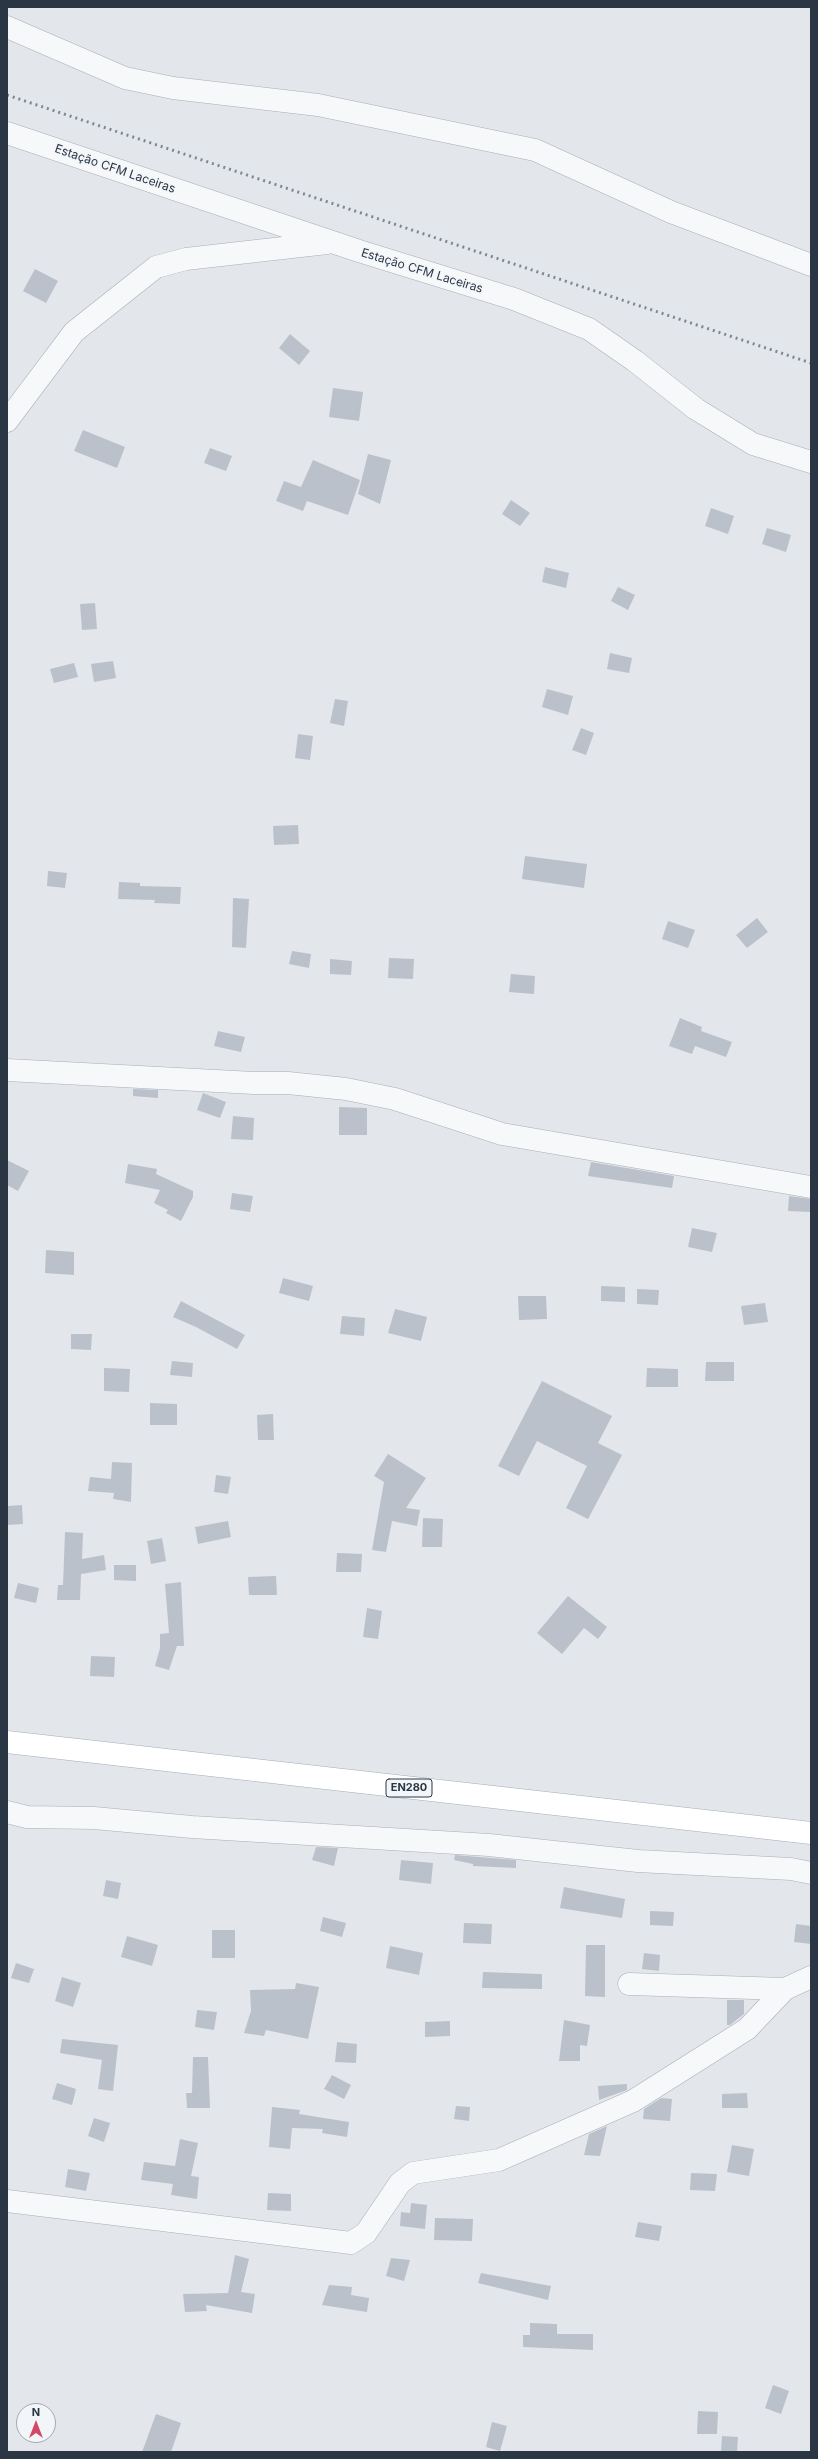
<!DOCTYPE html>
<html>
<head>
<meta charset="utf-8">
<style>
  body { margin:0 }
  #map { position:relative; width:818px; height:2459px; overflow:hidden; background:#e3e7ec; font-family:Inter,sans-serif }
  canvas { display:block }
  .frame { position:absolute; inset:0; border:8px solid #2b3645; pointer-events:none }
  .north { position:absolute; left:16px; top:2403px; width:40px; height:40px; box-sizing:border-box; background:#f3f6f9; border:1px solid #a3a9b1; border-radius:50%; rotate:0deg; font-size:11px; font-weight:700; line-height:16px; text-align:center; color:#2b3645 }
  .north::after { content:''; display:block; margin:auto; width:14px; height:18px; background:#d14868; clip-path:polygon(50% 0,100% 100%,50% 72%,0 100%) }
</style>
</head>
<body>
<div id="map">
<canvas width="818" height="2459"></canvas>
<div class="frame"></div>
<div class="north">N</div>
</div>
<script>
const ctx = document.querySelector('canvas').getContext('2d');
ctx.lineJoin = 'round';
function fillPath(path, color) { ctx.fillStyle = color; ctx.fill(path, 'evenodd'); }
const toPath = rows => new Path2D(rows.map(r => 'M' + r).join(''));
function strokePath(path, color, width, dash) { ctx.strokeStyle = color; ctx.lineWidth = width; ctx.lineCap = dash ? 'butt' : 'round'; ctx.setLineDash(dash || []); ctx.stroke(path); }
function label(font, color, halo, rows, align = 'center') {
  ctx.font = font + ' Inter,sans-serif'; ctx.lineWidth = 3; ctx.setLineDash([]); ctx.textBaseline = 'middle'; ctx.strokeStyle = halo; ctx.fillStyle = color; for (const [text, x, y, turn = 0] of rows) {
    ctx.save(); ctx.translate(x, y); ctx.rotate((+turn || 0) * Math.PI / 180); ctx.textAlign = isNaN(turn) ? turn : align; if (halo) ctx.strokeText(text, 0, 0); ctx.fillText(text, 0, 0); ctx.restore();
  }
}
const building = toPath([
  [35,269,58,281,46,303,23,291],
  [290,334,310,351,299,365,279,348],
  [333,388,363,392,359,421,329,417],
  [83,430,125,447,117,468,74,451],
  [210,448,232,456,226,471,204,463],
  [368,454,391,460,380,504,358,494],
  [313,460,360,480,348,515,307,501,303,511,276,501,284,481,301,487],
  [511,500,530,513,520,526,502,514],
  [711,508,734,516,728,534,705,526],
  [767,528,791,535,786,552,762,544],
  [545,567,569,573,566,588,542,582],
  [618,587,635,595,628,610,611,601],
  [95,603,97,629,82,630,80,604],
  [610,653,632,658,629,673,607,669],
  [113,661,116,678,94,682,91,664],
  [74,663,78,677,54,683,50,669],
  [547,689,573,696,568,715,542,707],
  [335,699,348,701,344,726,330,723],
  [581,728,594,733,586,755,572,750],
  [298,734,313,736,310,760,295,758],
  [298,825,299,844,274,845,273,826],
  [525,856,587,864,584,888,522,879],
  [48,871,67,873,65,888,47,886],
  [119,882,140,883,140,886,181,887,180,904,154,903,155,900,118,899],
  [233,898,249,899,246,948,232,947],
  [757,918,768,932,747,948,736,935],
  [668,921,695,930,688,948,662,939],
  [292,951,311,954,309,968,289,964],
  [389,958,414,959,413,979,388,978],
  [330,959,352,961,351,975,330,974],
  [511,974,535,976,534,994,509,992],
  [680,1018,702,1027,701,1031,732,1042,726,1057,695,1046,692,1054,669,1046],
  [218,1031,245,1037,241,1052,214,1046],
  [133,1089,158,1090,158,1098,133,1096],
  [203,1093,226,1102,220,1118,197,1110],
  [339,1107,367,1108,367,1135,339,1135],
  [233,1116,254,1118,253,1140,231,1139],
  [7,1160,29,1171,18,1191,7,1185],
  [591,1162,674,1176,672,1188,588,1176],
  [128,1164,157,1169,156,1174,193,1191,193,1197,181,1221,166,1213,168,1210,154,1203,160,1190,125,1183],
  [232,1193,253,1196,250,1212,230,1209],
  [789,1196,811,1199,811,1212,788,1211],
  [692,1228,717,1233,712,1252,688,1247],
  [46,1250,74,1252,74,1275,45,1273],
  [283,1278,313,1286,309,1301,279,1293],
  [601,1286,625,1287,625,1302,601,1301],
  [637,1289,659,1290,658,1305,637,1304],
  [518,1296,546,1296,547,1319,519,1320],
  [181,1301,245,1335,237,1349,196,1327,173,1317],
  [765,1303,768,1322,744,1325,741,1306],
  [395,1309,427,1317,421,1341,388,1333],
  [342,1316,365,1318,364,1336,340,1334],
  [71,1334,92,1334,91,1350,71,1349],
  [172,1361,193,1363,192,1377,170,1375],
  [706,1362,734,1362,734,1381,705,1381],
  [104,1368,130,1369,129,1392,104,1391],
  [647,1368,678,1369,678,1387,646,1387],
  [542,1381,612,1416,598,1443,622,1455,588,1519,566,1508,587,1466,537,1441,519,1476,498,1466],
  [150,1403,177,1404,177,1425,150,1425],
  [273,1414,274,1440,258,1440,257,1415],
  [388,1454,426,1478,406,1508,420,1510,417,1526,392,1521,386,1552,372,1550,384,1482,374,1476],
  [112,1462,132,1463,131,1502,113,1499,114,1493,88,1491,90,1477,111,1479],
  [216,1475,231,1477,228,1494,214,1492],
  [22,1505,23,1524,7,1525,7,1506],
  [423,1518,443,1519,442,1547,422,1547],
  [228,1521,231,1537,198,1544,195,1527],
  [65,1532,83,1533,82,1559,104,1555,106,1570,81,1574,80,1600,57,1600,58,1585,63,1585],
  [162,1538,166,1561,151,1564,147,1541],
  [337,1553,362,1554,361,1572,336,1572],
  [114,1565,136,1565,136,1581,114,1580],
  [276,1576,277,1595,249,1595,248,1577],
  [181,1582,184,1646,177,1646,169,1670,155,1666,160,1648,160,1634,169,1633,165,1584],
  [18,1583,39,1588,36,1603,14,1598],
  [568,1596,607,1627,598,1639,584,1628,562,1654,537,1633],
  [367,1608,382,1611,378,1639,363,1637],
  [91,1656,115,1657,114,1677,90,1676],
  [316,1847,338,1848,334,1866,312,1860],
  [455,1855,516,1860,516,1868,473,1866,473,1864,454,1860],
  [401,1860,433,1863,431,1884,399,1880],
  [106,1880,121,1883,118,1899,103,1896],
  [564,1887,625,1899,622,1918,560,1908],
  [650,1911,674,1912,673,1926,650,1925],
  [323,1917,346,1923,342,1937,320,1931],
  [464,1923,492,1924,491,1944,463,1943],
  [796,1924,811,1926,811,1944,794,1942],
  [212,1930,235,1930,235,1958,212,1958],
  [127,1936,158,1945,152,1966,121,1957],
  [586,1945,605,1945,605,1997,585,1996],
  [390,1946,423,1953,419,1975,386,1968],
  [644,1953,660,1955,659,1971,642,1969],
  [16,1963,34,1969,29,1983,11,1978],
  [483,1972,542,1974,542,1989,482,1988],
  [62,1977,81,1983,73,2007,55,2001],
  [296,1983,319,1987,308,2039,266,2030,264,2036,244,2033,251,2011,250,1990,295,1989],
  [727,2000,744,2000,744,2014,730,2025,727,2025],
  [197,2010,217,2012,214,2030,195,2027],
  [564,2020,590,2025,587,2046,580,2045,580,2061,559,2061],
  [450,2021,450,2036,425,2037,425,2022],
  [62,2039,118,2045,113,2091,98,2089,102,2060,60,2053],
  [337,2042,357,2044,356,2063,335,2062],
  [193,2057,208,2057,210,2108,187,2108,186,2093,192,2093],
  [332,2075,351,2085,344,2099,324,2089],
  [57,2083,76,2089,72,2105,52,2099],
  [627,2084,627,2090,599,2100,598,2086],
  [747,2093,748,2108,722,2108,722,2094],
  [661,2098,672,2099,670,2121,643,2119,644,2109],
  [456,2106,470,2107,469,2121,454,2119],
  [272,2107,300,2110,299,2114,349,2122,347,2137,322,2133,323,2129,292,2128,290,2149,269,2147],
  [94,2118,110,2123,104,2142,88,2136],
  [607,2126,600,2156,584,2155,589,2134],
  [180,2139,198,2143,191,2176,199,2177,197,2199,171,2195,173,2184,141,2180,144,2162,175,2166],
  [732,2145,754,2149,749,2176,727,2172],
  [68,2169,90,2173,86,2191,65,2187],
  [691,2173,717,2174,715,2191,690,2190],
  [268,2193,291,2194,291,2211,267,2210],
  [411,2203,427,2205,425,2229,400,2226,401,2212,410,2213],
  [435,2218,473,2219,472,2241,434,2240],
  [638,2222,662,2226,659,2241,635,2237],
  [235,2255,249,2259,241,2292,255,2294,252,2313,206,2305,207,2311,185,2312,183,2294,228,2293],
  [391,2258,410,2260,404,2281,386,2276],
  [481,2273,551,2286,548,2300,478,2283],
  [329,2285,352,2287,351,2295,369,2298,367,2312,322,2305],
  [530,2323,557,2324,557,2334,593,2334,593,2350,523,2347,523,2335,530,2335],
  [773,2385,789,2391,781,2414,765,2408],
  [698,2411,718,2412,717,2434,697,2434],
  [156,2414,181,2423,171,2452,142,2452],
  [492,2422,507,2426,500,2451,486,2447],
  [722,2436,738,2437,737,2452,721,2452]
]);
const minor = toPath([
  [7,27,125,78,173,88,318,105,535,150,671,212,811,265],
  [7,133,359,251,514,299,589,329,635,361,696,409,753,444,811,462],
  [7,421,74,332,156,267,186,259,327,243],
  [7,1070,254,1083,288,1083,346,1089,395,1099,502,1134,811,1187],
  [7,1812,27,1817,94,1818,192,1827,489,1845,638,1861,791,1869,811,1873],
  [629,1984,785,1989],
  [7,2201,351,2243,366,2233,400,2183,413,2173,499,2160,633,2101,747,2029,785,1989,811,1977]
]);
const major = toPath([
  [7,1742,811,1833]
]);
const rail = toPath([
  [7,95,811,363]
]);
const shields = [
  [409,1788,46]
];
const shieldNames = [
  ["EN280",409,1788]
];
const streetNames = [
  ["Estação CFM Laceiras",115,169,19],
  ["Estação CFM Laceiras",422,271,17]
];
fillPath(building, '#bbc1ca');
strokePath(minor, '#a8aeb7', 23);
strokePath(major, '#a2adb8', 23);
strokePath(minor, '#f6f8fa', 22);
strokePath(major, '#fff', 22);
strokePath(rail, '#7c8896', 3, [2, 4]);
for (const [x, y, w] of shields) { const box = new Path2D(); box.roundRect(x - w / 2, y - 9, w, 18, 3); ctx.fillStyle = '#f3f6f9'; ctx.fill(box); strokePath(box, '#2b3645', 1); }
label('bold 11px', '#2b3645', null, shieldNames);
label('12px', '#2b3645', '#f3f6f9', streetNames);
</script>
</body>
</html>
